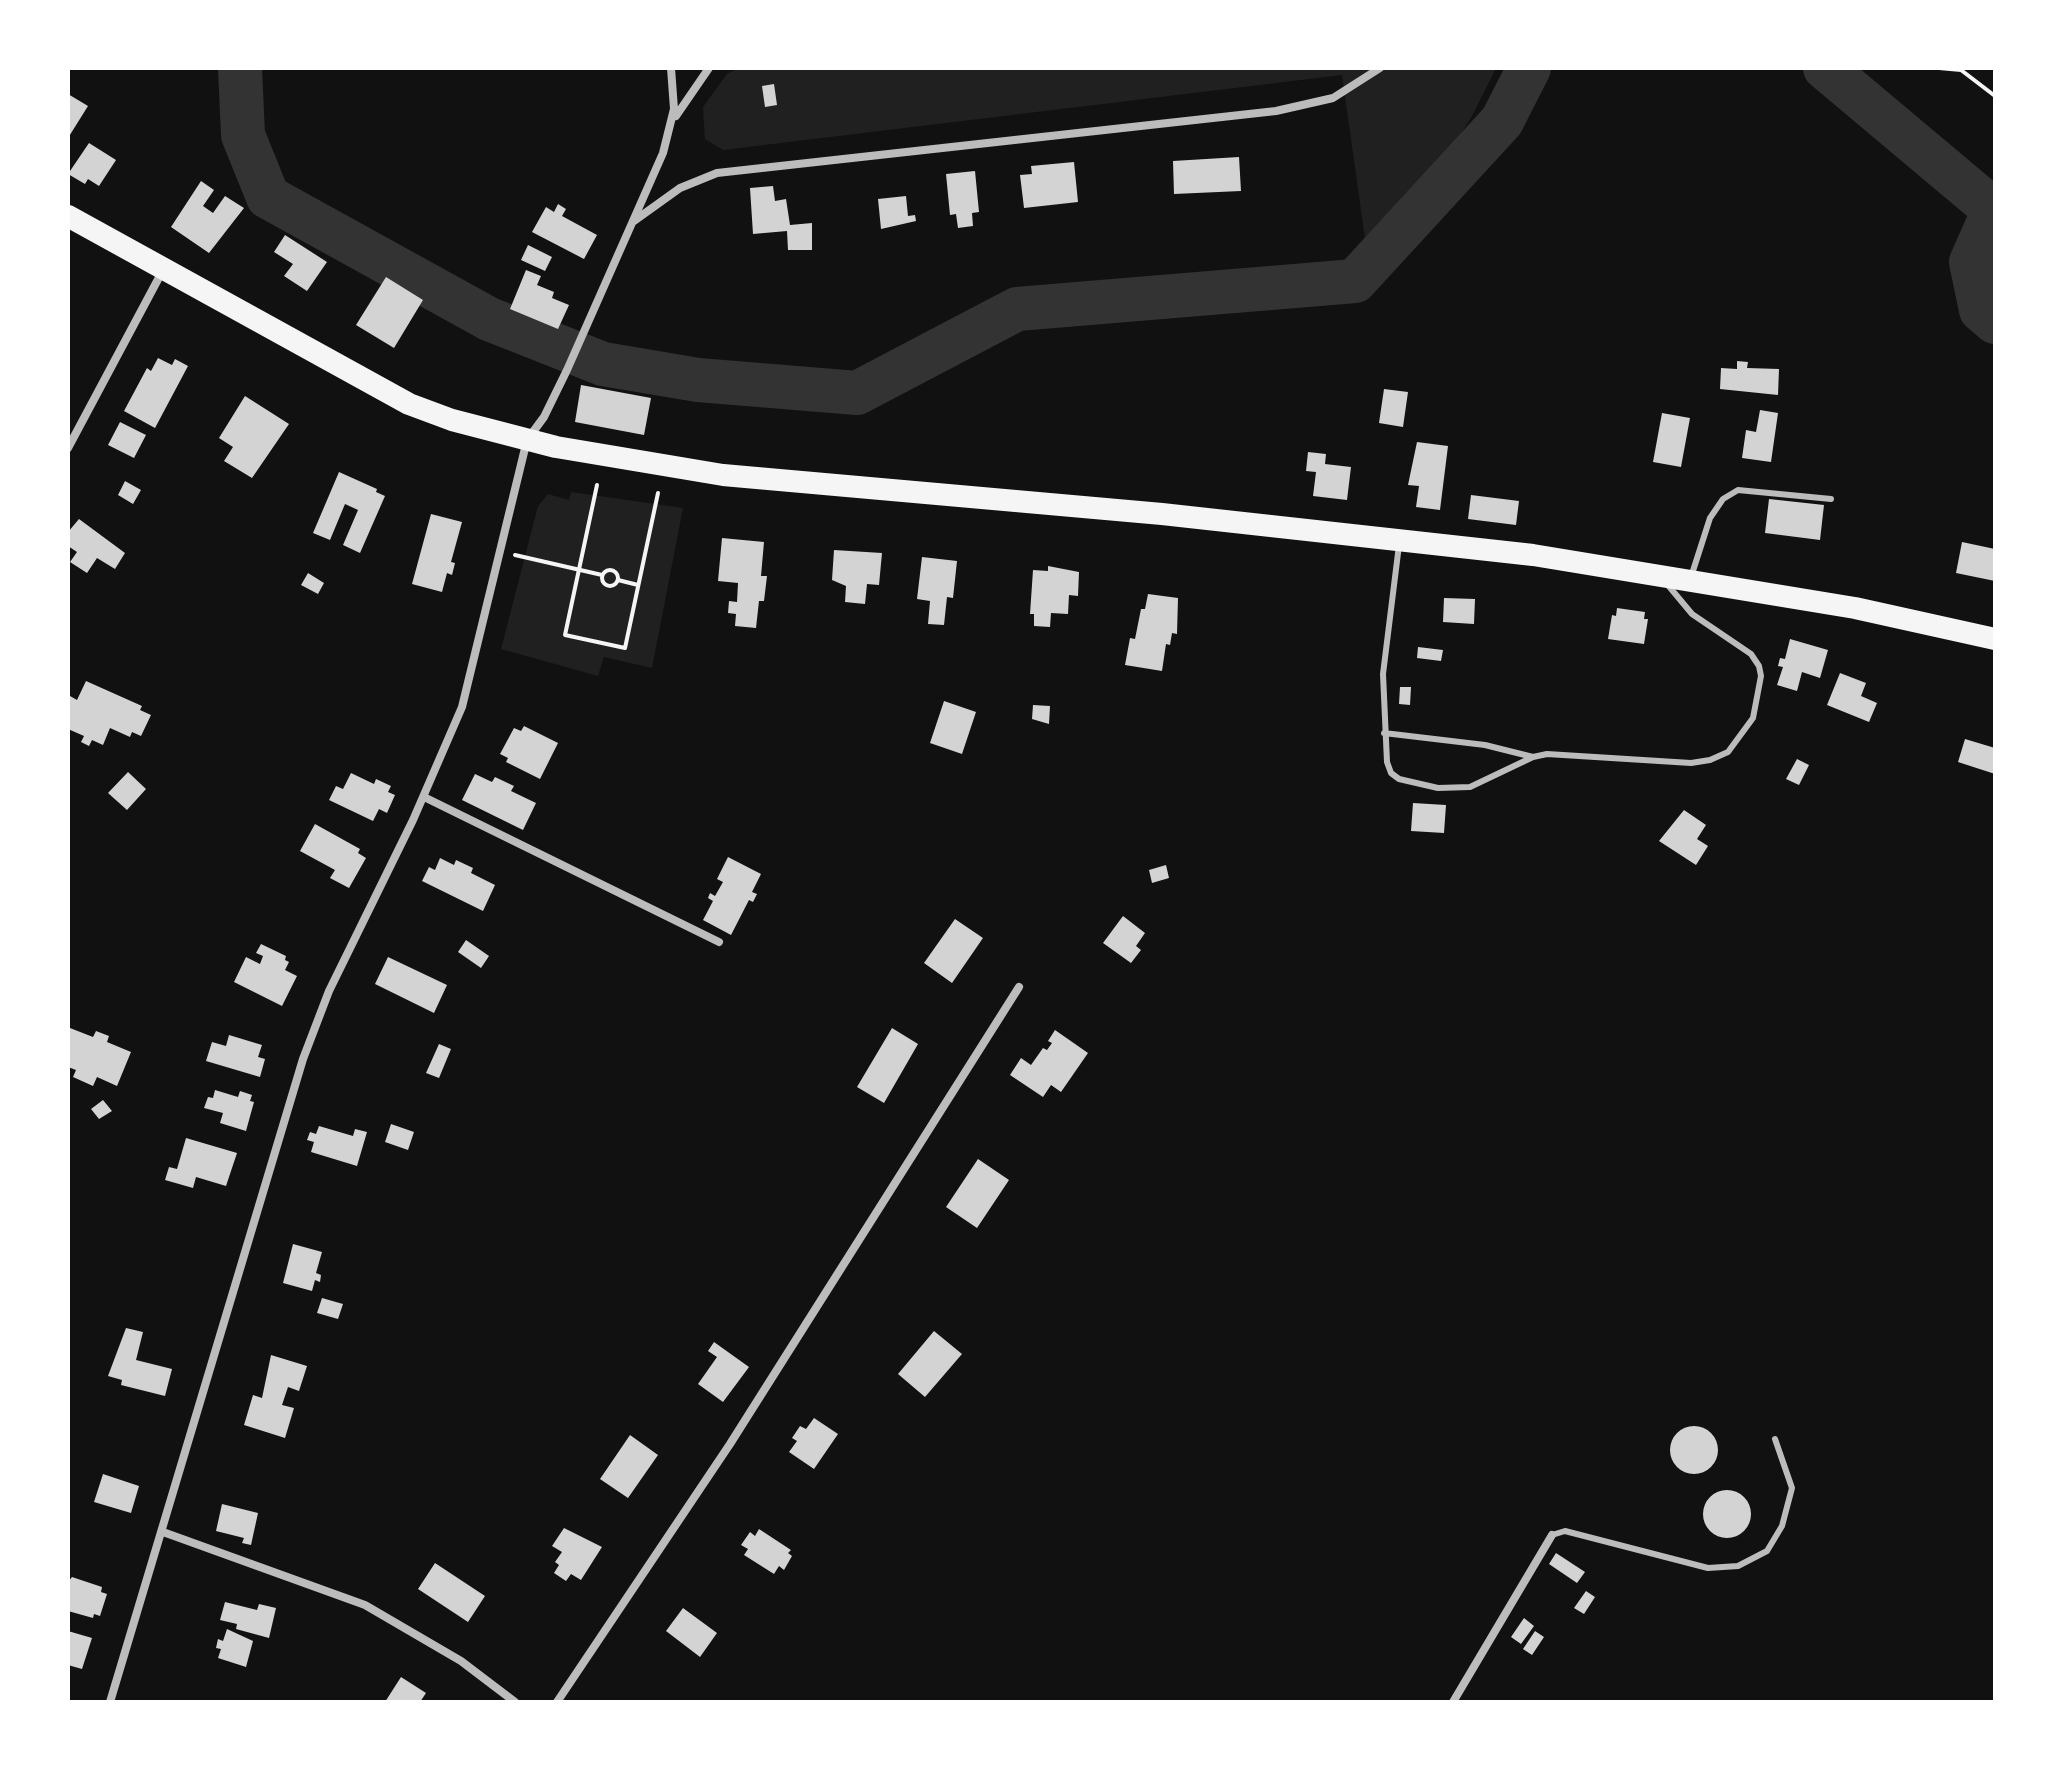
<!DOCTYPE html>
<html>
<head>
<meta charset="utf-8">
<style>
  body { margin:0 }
  #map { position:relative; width:2063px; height:1770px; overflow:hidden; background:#111; font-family:Jost,sans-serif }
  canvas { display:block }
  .frame { position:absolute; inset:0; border:70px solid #fff; pointer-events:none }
</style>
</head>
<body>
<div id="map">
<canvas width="2063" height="1770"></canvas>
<div class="frame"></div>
</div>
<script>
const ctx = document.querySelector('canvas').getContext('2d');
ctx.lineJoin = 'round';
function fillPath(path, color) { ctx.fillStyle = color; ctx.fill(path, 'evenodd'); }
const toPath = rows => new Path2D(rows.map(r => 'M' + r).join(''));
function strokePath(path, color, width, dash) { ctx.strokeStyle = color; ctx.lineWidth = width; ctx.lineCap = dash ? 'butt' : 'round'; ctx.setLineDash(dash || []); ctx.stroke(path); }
const green = toPath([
  [739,68,1496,68,1472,116,1420,199,1367,253,1342,75,723,150,705,139,703,107,727,74],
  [571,492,683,508,652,668,604,657,598,676,501,649,538,506,548,494,569,500]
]);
const river = toPath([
  [240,68,243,135,268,197,489,319,603,364,698,380,857,393,1017,309,1355,281,1502,121,1529,68],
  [1825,68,1994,210,1971,262,1981,310,1995,322]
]);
const building = toPath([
  [774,84,777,105,765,107,762,86],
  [68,94,88,106,68,138],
  [89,143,116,160,99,186,88,179,85,184,68,174],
  [1239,157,1241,191,1174,194,1173,161],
  [1074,162,1078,202,1024,208,1020,175,1032,174,1031,166],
  [975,171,979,212,972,213,973,226,958,228,956,214,950,215,946,174],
  [201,181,214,190,203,206,213,213,225,196,244,208,209,253,171,227],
  [773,186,775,201,786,199,790,225,812,223,812,250,788,250,787,231,753,234,750,188],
  [906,196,908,216,915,215,916,221,881,229,878,199],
  [558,204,566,209,562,216,597,235,584,259,532,232,546,207,554,212],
  [285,235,327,262,307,291,284,276,293,264,274,252],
  [528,245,552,257,545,271,521,260],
  [526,270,541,276,537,285,554,292,552,298,569,305,558,329,510,309],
  [386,277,423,300,394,348,356,325],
  [158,358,172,365,175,359,188,366,155,428,124,411,147,368,151,371],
  [1737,361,1748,362,1747,368,1779,369,1778,395,1720,389,1721,368,1737,369],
  [581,385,651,398,644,435,575,422],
  [1384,389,1408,392,1403,427,1379,423],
  [245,396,289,424,252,478,224,461,233,447,219,438],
  [1760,410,1778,413,1771,462,1742,458,1746,430,1756,432],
  [1662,413,1690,418,1681,467,1653,462],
  [120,422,146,435,134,458,108,445],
  [1417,442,1448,446,1440,510,1416,507,1419,486,1408,485],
  [1308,452,1326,454,1325,464,1351,467,1347,500,1313,496,1316,472,1306,471],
  [339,472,377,489,376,492,385,496,360,553,343,545,358,510,345,504,330,540,313,533],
  [125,481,141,490,133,504,118,495],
  [1471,495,1519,501,1516,525,1468,519],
  [1769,499,1824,505,1820,540,1765,533],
  [431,514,462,522,451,562,455,563,452,575,447,573,442,592,412,584],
  [79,519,125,553,115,569,97,558,87,573,70,562,77,552,68,546,68,532],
  [722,538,764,542,761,576,767,576,764,601,759,601,756,628,735,626,736,614,728,613,729,601,737,602,738,583,718,581],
  [1962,542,1995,549,1995,581,1956,573],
  [834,550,882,553,879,585,867,584,865,604,845,602,846,586,832,580],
  [922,557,957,561,953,598,947,597,944,625,928,624,930,601,917,599],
  [1048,566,1079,572,1078,596,1069,595,1068,614,1051,613,1050,627,1034,626,1034,614,1030,614,1033,570,1048,571],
  [308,573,324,583,318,594,301,585],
  [1148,594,1178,598,1177,634,1172,633,1170,645,1166,644,1162,671,1125,665,1130,638,1135,639,1141,609,1145,609],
  [1444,598,1475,599,1474,624,1443,622],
  [1617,608,1645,612,1644,619,1648,619,1644,644,1608,639,1612,615,1616,616],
  [1790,639,1828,650,1820,678,1802,672,1797,691,1777,685,1783,667,1778,666,1780,658,1785,659],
  [1418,647,1443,650,1441,661,1417,658],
  [1840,673,1866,683,1861,696,1877,703,1869,722,1827,705],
  [86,681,142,706,140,710,151,715,141,736,132,732,130,737,110,728,103,745,92,740,89,746,81,742,84,736,68,729,68,701,70,696,77,700],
  [1400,687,1411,687,1410,705,1399,704],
  [944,701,976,712,962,754,930,743],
  [1033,705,1050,706,1049,724,1032,719],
  [524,726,558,743,540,779,506,762,508,758,500,754,514,728,521,731],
  [1965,739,1995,748,1995,774,1958,762],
  [1797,759,1809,765,1799,785,1786,779],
  [128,772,146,789,127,810,108,793],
  [351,773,374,784,376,779,391,786,388,792,395,795,387,813,379,809,373,821,329,800,336,786,343,789],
  [475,774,492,782,495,777,514,786,511,791,536,803,523,830,462,800],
  [1413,803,1446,805,1444,833,1411,831],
  [1684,810,1706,825,1697,839,1708,846,1696,865,1659,841],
  [315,824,360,849,358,853,366,858,349,888,330,878,335,870,300,851],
  [728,857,761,874,752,892,757,894,753,902,749,900,731,935,703,920,713,901,708,898,710,893,715,896,723,882,717,879],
  [440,858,454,865,456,860,473,868,471,873,495,885,483,911,422,881,429,867,435,870],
  [1166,865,1169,878,1152,883,1149,870],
  [1123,916,1145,933,1136,946,1141,950,1131,963,1103,943],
  [955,919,983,938,952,983,924,963],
  [466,940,489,956,481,968,458,952],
  [261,944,286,956,285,960,289,962,285,970,297,976,282,1006,234,982,246,957,260,964,263,956,256,953],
  [388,957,447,985,434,1013,375,984],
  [70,1028,93,1037,96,1031,109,1036,107,1042,131,1052,117,1086,97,1077,93,1086,73,1077,76,1070,68,1067],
  [892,1028,918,1044,884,1103,857,1087],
  [1055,1030,1088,1053,1061,1092,1051,1085,1043,1097,1010,1075,1021,1058,1031,1065,1043,1048,1047,1050,1052,1043,1048,1041],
  [229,1035,262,1045,258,1057,265,1059,260,1077,206,1061,212,1042,226,1046],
  [439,1044,451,1049,439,1078,426,1073],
  [215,1090,238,1097,240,1091,252,1095,250,1101,254,1102,246,1131,220,1123,223,1113,204,1108,208,1097,213,1098],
  [103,1100,112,1111,99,1119,91,1109],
  [391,1124,414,1132,408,1150,385,1142],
  [319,1126,353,1136,355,1129,367,1132,357,1166,311,1152,314,1142,307,1140,310,1132,316,1134],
  [186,1138,237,1153,226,1186,196,1177,193,1188,165,1180,169,1167,177,1169],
  [978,1159,1009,1180,977,1228,946,1207],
  [293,1244,322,1252,316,1273,321,1275,320,1282,315,1280,312,1291,283,1283],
  [322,1298,343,1304,338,1319,317,1313],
  [126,1328,143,1332,136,1360,172,1369,165,1396,121,1385,122,1380,108,1376],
  [934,1331,962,1354,925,1397,898,1374],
  [714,1342,749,1367,723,1402,698,1384,717,1357,708,1351],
  [271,1355,307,1366,299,1391,288,1387,282,1405,294,1408,285,1438,244,1425,253,1395,262,1398],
  [814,1418,838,1434,814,1469,789,1452,797,1441,792,1438,800,1426,806,1429],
  '1670 1450a24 24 0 1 1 48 0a24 24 0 1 1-48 0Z',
  [630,1435,658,1455,628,1498,600,1479],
  [103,1474,139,1486,131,1513,94,1502],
  '1703 1514a24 24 0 1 1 48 0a24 24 0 1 1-48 0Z',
  [222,1504,258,1513,251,1545,242,1543,244,1538,216,1531],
  [564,1528,602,1547,581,1580,571,1574,566,1581,554,1573,559,1565,555,1562,562,1552,552,1546],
  [759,1529,791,1550,788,1553,792,1556,784,1570,779,1566,774,1574,744,1555,748,1549,741,1545,750,1532,755,1536],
  [1556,1553,1585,1572,1577,1583,1549,1564],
  [435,1563,485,1596,468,1622,418,1589],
  [72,1577,102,1587,101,1592,107,1594,100,1616,94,1614,93,1618,68,1611,68,1582],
  [1586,1591,1595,1597,1584,1614,1574,1608],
  [225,1602,257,1610,259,1604,276,1608,269,1638,236,1629,237,1624,220,1620],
  [683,1608,717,1633,700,1657,666,1631],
  [1524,1618,1534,1626,1521,1644,1511,1637],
  [227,1629,253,1641,246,1667,218,1658,221,1649,216,1648,218,1639,223,1641],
  [68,1631,92,1638,82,1669,68,1665],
  [1535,1631,1544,1637,1532,1655,1523,1649],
  [401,1677,426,1693,420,1702,385,1702]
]);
const path = toPath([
  [1939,68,1961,70,1995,96],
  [597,485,565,635,625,648,658,493],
  [515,555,602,575],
  '602 578a8 8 0 1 1 16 0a8 8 0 1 1-16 0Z',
  [618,580,638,585]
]);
const service = toPath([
  [1399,545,1383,674,1387,762,1391,773,1399,779,1438,788,1470,787,1533,757,1547,754,1691,763,1710,760,1728,752,1753,718,1761,676,1759,666,1751,654,1692,614,1667,584],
  [1691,577,1710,518,1723,499,1738,490,1831,499],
  [1384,733,1485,745,1533,757],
  [1552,1535,1565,1531,1708,1568,1738,1566,1767,1551,1782,1526,1792,1488,1775,1439]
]);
const minor = toPath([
  [676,116,709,68],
  [634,221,680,188,717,173,1276,111,1333,98,1380,68],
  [68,448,163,270],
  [424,797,719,942],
  [163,1532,365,1605,461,1661,515,1702],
  [110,1702,303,1059,329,991,413,820,462,707,527,440,544,417,567,370,663,153,674,109,671,68],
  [557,1702,730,1444,1019,987],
  [1453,1702,1552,1535]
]);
const trunk = toPath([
  [68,216,409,404,452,420,556,447,723,475,1162,514,1533,555,1855,608,1995,639]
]);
fillPath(green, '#202020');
strokePath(river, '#333', 44);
fillPath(building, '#d3d3d3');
strokePath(path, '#f5f5f5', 4);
strokePath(service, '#bcbcbc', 6);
strokePath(minor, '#bcbcbc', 8);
strokePath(trunk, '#f5f5f5', 22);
</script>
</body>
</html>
